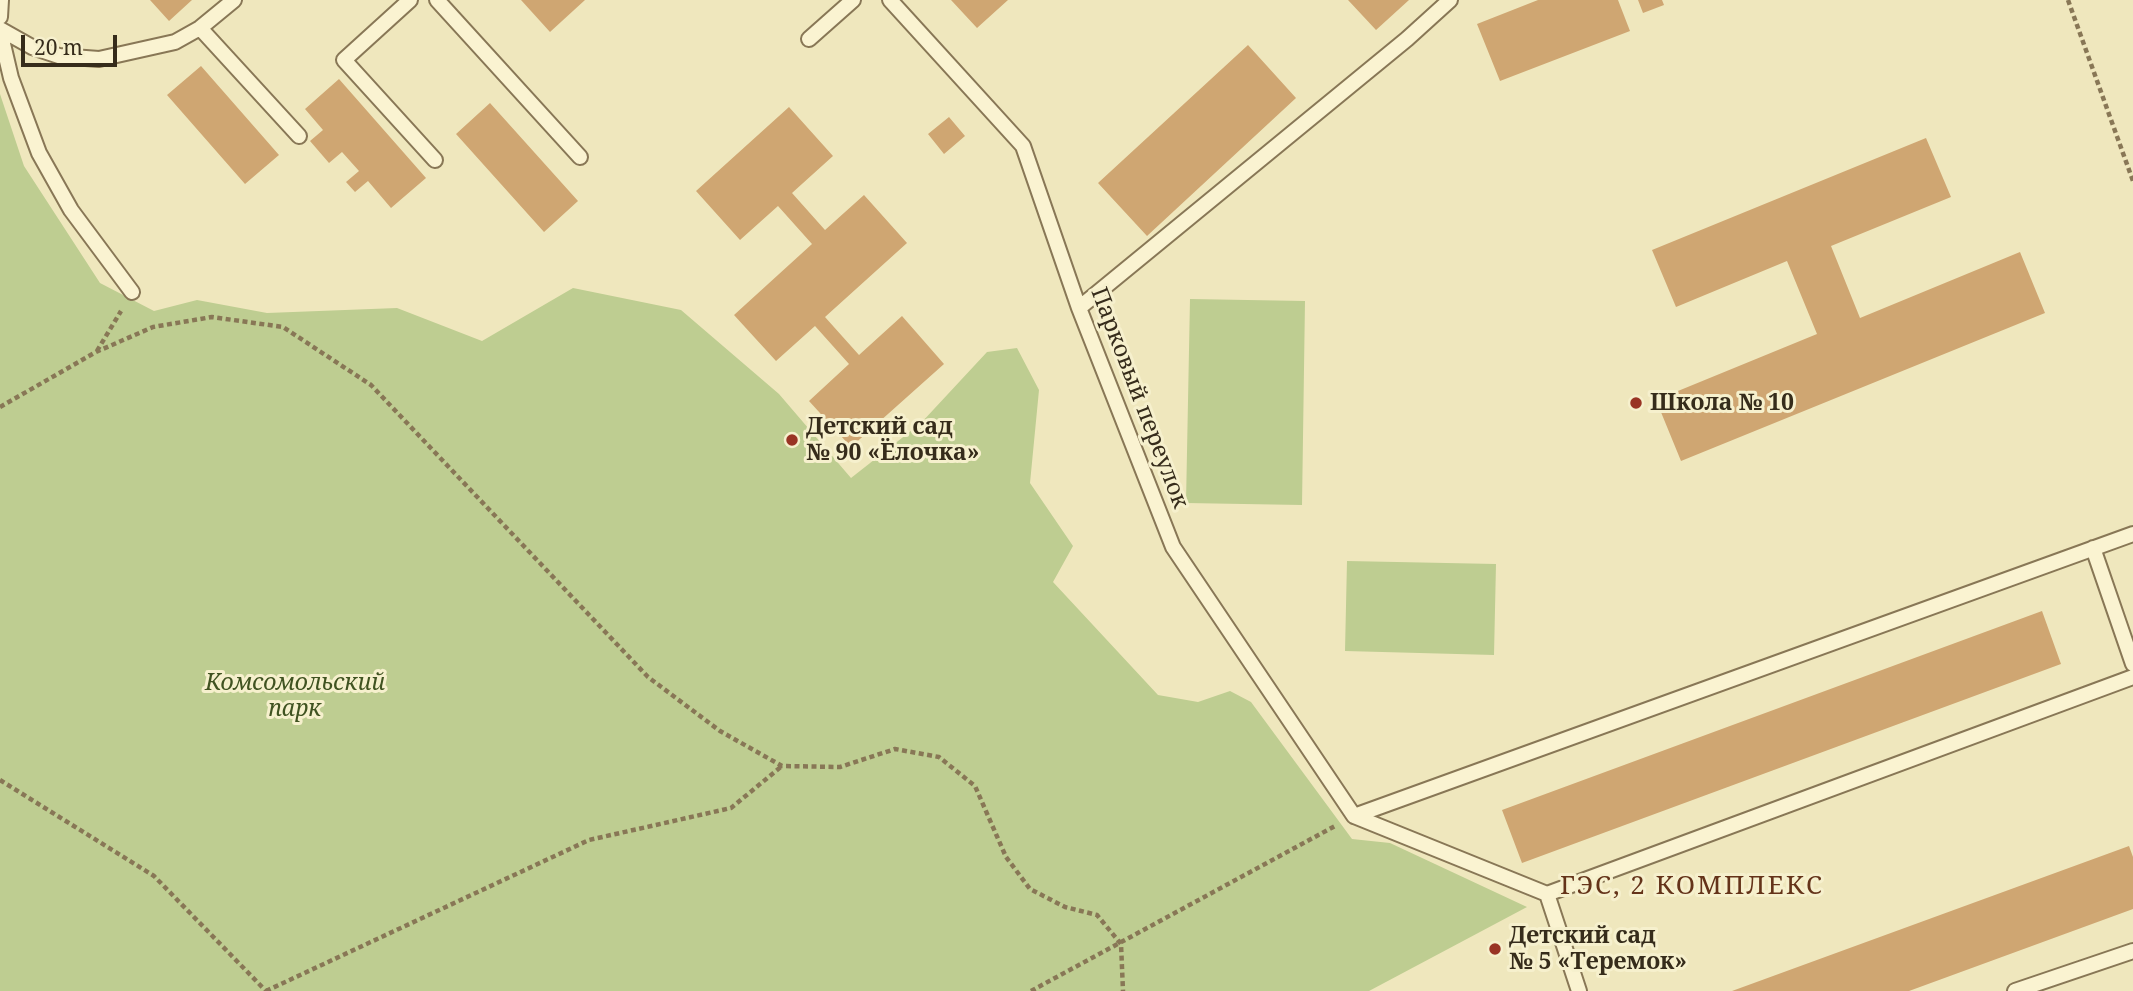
<!DOCTYPE html>
<html>
<head>
<meta charset="utf-8">
<style>
  body { margin:0 }
  #map { position:relative; width:2133px; height:991px; overflow:hidden; background:#efe7bd; font-family:"Noto Serif",serif }
  canvas { display:block }
  .scale { position:absolute; left:21px; top:35px; width:96px; height:32px; box-sizing:border-box; border:4px solid #362c1b; border-top:0; padding-left:9px; font-size:21px; line-height:24px; white-space:nowrap; color:#362c1b; -webkit-text-stroke:5px #f6f0cd; paint-order:stroke }
</style>
</head>
<body>
<div id="map">
<canvas width="2133" height="991"></canvas>
<div class="scale">20 m</div>
</div>
<script>
const ctx = document.querySelector('canvas').getContext('2d');
ctx.lineJoin = 'round';
function fillPath(path, color) { ctx.fillStyle = color; ctx.fill(path, 'evenodd'); }
const toPath = rows => new Path2D(rows.map(r => 'M' + r).join(''));
function strokePath(path, color, width, dash) { ctx.strokeStyle = color; ctx.lineWidth = width; ctx.lineCap = dash ? 'butt' : 'round'; ctx.setLineDash(dash || []); ctx.stroke(path); }
function label(font, color, halo, rows, align = 'center') {
  ctx.font = font + ' "Noto Serif",serif'; ctx.lineWidth = 6; ctx.setLineDash([]); ctx.textBaseline = 'middle'; ctx.strokeStyle = halo; ctx.fillStyle = color; for (const [text, x, y, turn = 0] of rows) {
    ctx.save(); ctx.translate(x, y); ctx.rotate((+turn || 0) * Math.PI / 180); ctx.textAlign = isNaN(turn) ? turn : align; if (halo) ctx.strokeText(text, 0, 0); ctx.fillText(text, 0, 0); ctx.restore();
  }
}
const green = toPath([
  [0,94,24,166,100,283,154,311,197,300,267,313,397,308,482,341,573,288,681,310,779,394,851,478,921,423,987,352,1017,348,1039,390,1030,483,1073,546,1053,582,1158,695,1198,702,1230,691,1251,702,1352,839,1390,843,1527,907,1369,991,0,991],
  [1190,299,1305,301,1302,505,1186,503],
  [1347,561,1496,564,1494,655,1345,651]
]);
const building = toPath([
  [150,0,192,0,169,21],
  [521,0,585,0,550,32],
  [951,0,1008,0,977,28],
  [1348,0,1409,0,1376,30],
  [1538,0,1618,0,1630,31,1500,81,1477,24],
  [1638,0,1662,0,1664,5,1643,13],
  [1248,45,1296,98,1147,236,1098,183],
  [201,66,279,155,245,184,167,95],
  [339,79,426,178,391,208,368,181,355,192,346,182,359,171,342,152,329,163,310,141,323,130,305,109],
  [490,103,578,201,544,232,456,134],
  [789,107,833,156,792,193,825,230,864,195,907,243,825,317,859,355,902,316,944,364,851,447,809,401,849,364,815,326,776,361,734,315,812,244,778,206,740,240,696,191],
  [949,117,965,136,944,154,928,134],
  [1926,138,1951,197,1831,246,1860,318,2020,252,2045,313,1681,461,1656,400,1817,334,1787,261,1676,307,1652,250],
  [2042,611,2061,664,1522,863,1502,810],
  [2129,846,2133,857,2133,909,1909,991,1732,991]
]);
const path = toPath([
  [2068,0,2133,181],
  [97,351,121,311],
  [0,407,96,352,153,327,212,317,283,327,371,385,648,677,720,731,782,766,840,767,895,749,939,757,975,786,1006,857,1030,889,1065,907,1097,915,1121,944,1123,991],
  [0,780,154,876,266,991],
  [266,991,589,840,731,808,782,766],
  [1031,991,1335,826]
]);
const service = toPath([
  [410,0,344,60,435,160],
  [437,0,580,157],
  [890,0,1023,146,1079,308,1173,547,1354,816],
  [0,17,1,0],
  [200,28,299,136],
  [0,29,32,47,59,56,99,59,175,42,200,28,234,0],
  [0,31,11,78,39,153,71,210,132,292],
  [809,39,853,0],
  [1079,308,1407,39,1450,0],
  [2093,548,2133,664],
  [1354,816,2133,534],
  [1354,816,1547,894,1579,991],
  [1547,894,2133,677],
  [2015,991,2133,951]
]);
const markers = [
  [1636,403,7,"#993424"],
  [792,440,7,"#993424"],
  [1495,949,7,"#993424"]
];
const streetNames = [
  ["Парковый переулок",1139,398,69]
];
const poiNames = [
  ["Школа № 10",1650,403],
  ["Детский сад",806,427],
  ["№ 90 «Ёлочка»",806,453],
  ["Детский сад",1509,936],
  ["№ 5 «Теремок»",1509,962]
];
const parkNames = [
  ["Комсомольский",295,683],
  ["парк",295,709]
];
const quarterNames = [
  ["ГЭС, 2 КОМПЛЕКС",1692,887]
];
fillPath(green, '#becd91');
fillPath(building, '#cfa672');
strokePath(service, '#887756', 18);
strokePath(path, '#887756', 4.5, [5, 3.5]);
strokePath(service, '#faf3d1', 14);
for (const [x, y, r, color] of markers) { const dot = new Path2D(); dot.arc(x, y, r, 0, 2 * Math.PI); ctx.fillStyle = color; ctx.fill(dot); strokePath(dot, '#f6f0cd', 2.5); }
label('23px', '#362c1b', '#f6f0cd', streetNames);
label('bold 23px', '#362c1b', '#f6f0cd', poiNames, 'left');
label('italic 23px', '#405321', '#f6f0cd', parkNames);
ctx.letterSpacing = '2px';
label('26px', '#643319', '#f6f0cd', quarterNames);
ctx.letterSpacing = '0px';
</script>
</body>
</html>
